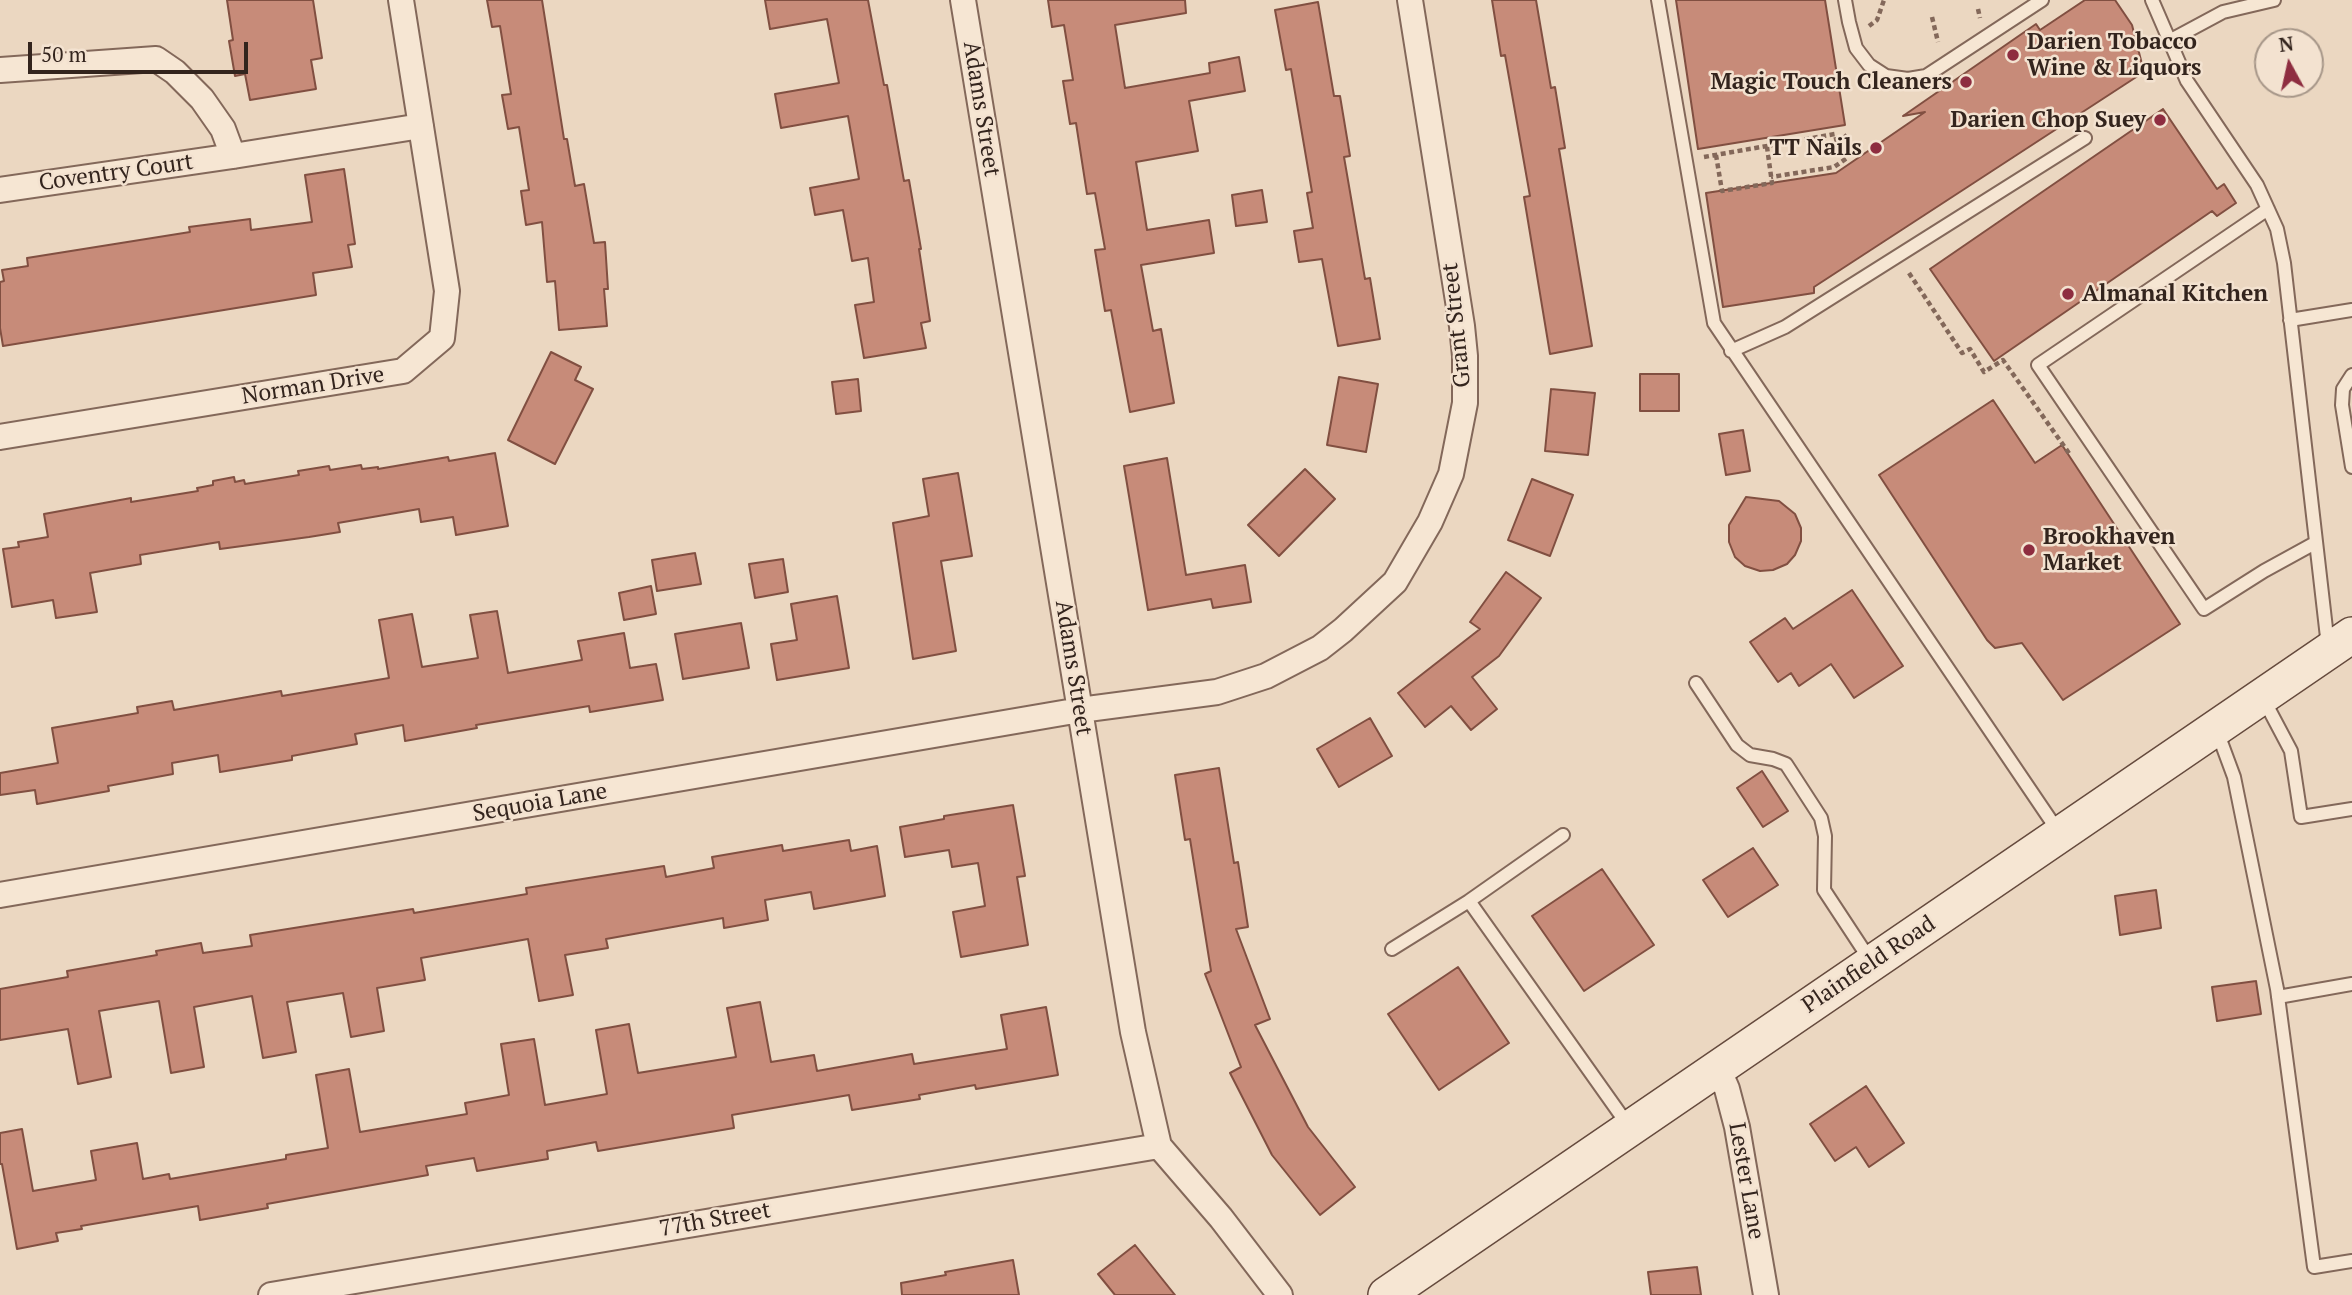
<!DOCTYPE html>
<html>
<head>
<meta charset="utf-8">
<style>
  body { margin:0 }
  #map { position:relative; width:2352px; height:1295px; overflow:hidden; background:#ebd7c1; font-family:"PT Serif",serif }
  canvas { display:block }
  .north { position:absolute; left:2254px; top:28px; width:70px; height:70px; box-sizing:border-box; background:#f3e2d0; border:2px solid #a69688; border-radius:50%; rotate:352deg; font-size:19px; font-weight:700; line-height:28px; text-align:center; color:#33241d }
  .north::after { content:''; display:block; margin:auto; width:24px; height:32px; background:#8e2d40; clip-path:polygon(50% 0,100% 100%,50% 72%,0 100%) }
  .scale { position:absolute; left:28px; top:42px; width:220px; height:32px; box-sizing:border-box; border:4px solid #33241d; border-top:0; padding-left:9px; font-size:21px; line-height:24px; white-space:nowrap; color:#33241d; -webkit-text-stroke:5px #f3e2d0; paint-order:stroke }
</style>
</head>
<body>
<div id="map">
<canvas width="2352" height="1295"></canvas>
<div class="north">N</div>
<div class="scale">50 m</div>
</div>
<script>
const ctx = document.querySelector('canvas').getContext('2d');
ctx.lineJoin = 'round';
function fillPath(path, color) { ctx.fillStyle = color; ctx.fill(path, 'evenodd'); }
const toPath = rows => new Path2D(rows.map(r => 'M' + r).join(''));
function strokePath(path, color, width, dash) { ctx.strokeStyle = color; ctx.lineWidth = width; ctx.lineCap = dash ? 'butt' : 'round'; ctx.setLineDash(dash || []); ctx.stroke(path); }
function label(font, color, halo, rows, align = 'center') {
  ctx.font = font + ' "PT Serif",serif'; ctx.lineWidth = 5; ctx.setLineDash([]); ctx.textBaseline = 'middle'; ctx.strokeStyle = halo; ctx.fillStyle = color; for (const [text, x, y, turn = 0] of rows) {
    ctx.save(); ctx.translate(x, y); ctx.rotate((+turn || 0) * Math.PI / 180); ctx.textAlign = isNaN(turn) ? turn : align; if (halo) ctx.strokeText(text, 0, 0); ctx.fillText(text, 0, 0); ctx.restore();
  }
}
const building = toPath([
  [227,0,313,0,322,58,311,60,316,89,250,100,245,74,235,76,229,41,233,40,227,0],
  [487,0,542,0,564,139,567,139,575,186,584,184,594,243,605,242,608,289,604,289,607,326,559,330,555,281,547,282,542,222,526,225,521,191,529,190,519,127,508,129,502,95,511,94,500,26,492,27,487,0],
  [765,0,868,0,884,85,887,85,904,181,909,180,921,249,919,249,930,321,921,323,926,348,864,358,855,305,874,302,868,258,852,261,843,210,815,215,810,188,859,179,848,116,781,128,775,94,839,83,827,19,770,29,765,0],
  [1048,0,1185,0,1186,13,1115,25,1125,88,1210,73,1209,63,1239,57,1245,91,1189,101,1198,151,1136,162,1147,230,1209,220,1214,253,1141,265,1153,331,1161,329,1174,403,1130,412,1111,310,1105,311,1095,250,1105,249,1095,193,1087,194,1076,123,1070,124,1063,81,1073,80,1064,25,1052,27,1048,0],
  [1492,0,1536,0,1551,88,1555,87,1565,148,1559,149,1592,346,1550,354,1524,197,1530,196,1505,55,1501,56,1492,0],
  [1676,0,1825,0,1845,125,1698,149,1676,0],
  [2085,0,2115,0,2132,25,2144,72,1814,287,1814,293,1723,307,1706,193,1836,173,1925,112,1903,116,2036,24,2040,30,2085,0],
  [1318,2,1334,96,1340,96,1350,156,1344,157,1365,279,1370,278,1380,339,1338,346,1322,259,1299,262,1294,231,1313,228,1307,193,1312,192,1291,69,1286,70,1275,10,1318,2],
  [2163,109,2217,189,2224,184,2236,203,2217,216,2212,211,1994,361,1930,269,2163,109],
  [344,169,355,244,348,245,352,267,313,273,316,295,3,346,0,328,0,282,4,281,2,270,28,266,27,258,190,232,189,227,250,219,251,230,312,222,305,175,344,169],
  [1262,190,1267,222,1236,226,1232,195,1262,190],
  [551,352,581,367,575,380,593,389,555,464,508,440,551,352],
  [1640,374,1679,374,1679,411,1640,411,1640,374],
  [1339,377,1378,384,1366,452,1327,445,1339,377],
  [858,379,861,411,836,414,832,382,858,379],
  [1551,389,1595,393,1588,455,1545,451,1551,389],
  [1993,400,2035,463,2062,445,2180,624,2063,700,2022,643,1995,648,1987,640,1879,475,1993,400],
  [1743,430,1750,471,1726,475,1719,434,1743,430],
  [495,453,508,526,456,535,453,517,421,522,419,509,338,523,340,532,309,537,220,549,219,542,140,555,141,564,90,573,97,612,56,618,53,600,12,607,3,549,19,547,18,542,48,537,44,514,131,498,131,502,198,491,197,488,213,485,213,481,234,477,235,482,244,480,245,484,299,475,298,471,329,466,330,470,361,465,362,469,378,467,378,469,448,457,449,461,495,453],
  [1167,458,1186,575,1245,565,1251,602,1213,608,1211,599,1148,610,1124,466,1167,458],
  [1305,469,1335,499,1279,556,1248,525,1305,469],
  [958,473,972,556,941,561,956,651,913,659,893,523,929,516,923,479,958,473],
  [1532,479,1573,495,1550,556,1508,540,1532,479],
  [1746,497,1779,501,1795,514,1801,528,1801,541,1795,555,1787,564,1773,570,1760,571,1745,566,1735,557,1729,542,1729,525,1746,497],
  [695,553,701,584,657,591,652,560,695,553],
  [783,559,788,592,755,598,749,564,783,559],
  [1506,572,1541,598,1499,656,1472,677,1497,709,1471,730,1451,706,1425,727,1398,693,1480,629,1470,622,1506,572],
  [651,586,656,614,624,620,619,593,651,586],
  [1852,590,1903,666,1854,698,1831,664,1799,686,1791,673,1778,682,1750,642,1785,618,1793,629,1852,590],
  [837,596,849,668,777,680,771,644,797,640,791,604,837,596],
  [497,611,508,673,582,660,578,641,624,633,630,668,656,664,663,700,590,712,589,706,476,725,477,728,405,741,403,725,355,734,357,744,292,756,292,760,220,772,218,755,172,763,173,774,108,786,109,791,37,804,35,790,0,795,0,773,58,763,52,728,138,713,137,707,172,701,174,710,281,691,282,696,389,678,379,620,412,614,422,667,478,658,470,615,497,611],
  [741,623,749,668,683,679,675,634,741,623],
  [1370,718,1392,756,1339,787,1317,749,1370,718],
  [1219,768,1234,863,1238,862,1248,927,1236,929,1270,1019,1255,1025,1308,1127,1355,1187,1320,1215,1272,1155,1230,1073,1241,1067,1205,974,1211,971,1190,839,1185,840,1175,775,1219,768],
  [1762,771,1788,811,1763,827,1737,788,1762,771],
  [1013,805,1025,876,1017,877,1028,945,961,957,953,912,985,906,978,863,952,867,949,850,905,857,900,827,944,819,944,816,1013,805],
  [849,840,851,851,877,846,885,896,814,909,811,892,765,900,768,920,724,928,723,918,606,939,608,948,565,955,573,995,539,1001,528,939,421,958,425,980,377,988,384,1031,351,1037,343,993,287,1002,296,1052,263,1058,252,996,194,1007,204,1067,171,1073,159,1001,99,1011,111,1077,78,1084,68,1029,0,1040,0,989,68,977,67,971,157,955,156,951,201,943,203,953,252,946,250,935,413,909,414,913,527,894,526,888,664,866,666,877,714,868,712,857,782,845,783,851,849,840],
  [1753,848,1778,885,1728,917,1703,880,1753,848],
  [1602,869,1654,945,1584,991,1532,916,1602,869],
  [2156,890,2161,928,2120,935,2115,896,2156,890],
  [1458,967,1509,1043,1439,1090,1388,1014,1458,967],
  [2256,981,2261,1014,2217,1021,2212,987,2256,981],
  [760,1002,771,1062,814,1055,817,1071,912,1054,914,1064,1007,1049,1001,1015,1046,1007,1058,1075,976,1089,975,1085,919,1095,920,1099,852,1110,849,1095,732,1115,734,1128,598,1151,596,1142,547,1151,548,1159,477,1171,474,1158,426,1166,428,1175,267,1204,268,1208,200,1220,198,1206,81,1226,82,1229,56,1233,58,1241,17,1249,2,1164,0,1164,0,1133,22,1129,33,1191,96,1180,91,1151,137,1143,143,1179,169,1174,170,1179,286,1159,286,1155,328,1148,316,1075,349,1069,360,1132,467,1114,465,1103,509,1095,501,1044,534,1039,545,1105,607,1094,596,1030,629,1024,638,1073,736,1057,727,1008,760,1002],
  [1866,1086,1904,1143,1869,1167,1856,1147,1835,1161,1810,1124,1866,1086],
  [1135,1245,1175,1295,1115,1295,1098,1274,1135,1245],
  [1013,1260,1019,1295,902,1295,901,1283,946,1275,945,1272,1013,1260],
  [1697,1267,1701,1295,1651,1295,1648,1272,1697,1267]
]);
const path = toPath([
  [1978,9,1980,18],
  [1932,17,1938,42],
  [1869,26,1877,20,1884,0],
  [1837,143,1847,135],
  [1716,155,1722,191,1772,183,1767,147],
  [1704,157,1835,134,1837,143,1847,158,1834,167,1771,177],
  [1909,273,1962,353,1970,349,1984,372,2003,360,2071,456]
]);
const lane = toPath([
  [1658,0,1714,323,2060,834],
  [1845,0,1849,22,1856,48,1869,65,1886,76,1908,79,1926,76,2042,0],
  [2152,0,2187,81,2257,185,2277,229,2284,263,2328,646],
  [2169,41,2223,12,2274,0],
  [2268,209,2038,365,2204,609,2264,571,2315,543],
  [2290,320,2352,310],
  [1731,351,1785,327,2085,138],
  [2352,375,2343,389,2342,405,2352,467],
  [1696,683,1737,745,1750,755,1773,759,1786,764,1821,818,1825,836,1824,890,1870,960],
  [2264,700,2291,751,2301,817,2352,809],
  [2217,731,2234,777,2277,989,2314,1267,2352,1261],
  [1563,835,1469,901,1630,1128],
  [1392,949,1469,901],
  [2278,997,2352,984]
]);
const street = toPath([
  [963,0,1133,1032,1159,1146,1221,1218,1280,1295],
  [0,70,156,59,175,72,202,99,223,129,233,156,0,190],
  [233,156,421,126],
  [0,437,403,371,442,338,447,291,401,0],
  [0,895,1080,710,1217,692,1266,676,1320,648,1343,630,1395,582,1430,522,1451,474,1465,403,1465,356,1462,326,1410,0],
  [1718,1068,1727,1089,1737,1127,1766,1295],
  [271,1295,1159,1146]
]);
const secondary = toPath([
  [1386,1295,2352,635]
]);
const markers = [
  [2013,55,7,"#8e2d40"],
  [1966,82,7,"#8e2d40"],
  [2160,120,7,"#8e2d40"],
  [1876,148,7,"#8e2d40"],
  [2068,294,7,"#8e2d40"],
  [2029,550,7,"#8e2d40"]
];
const poiNames = [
  ["Darien Tobacco",2027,42],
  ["Wine & Liquors",2027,68],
  ["Magic Touch Cleaners",1952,82,"right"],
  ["Darien Chop Suey",2146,120,"right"],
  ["TT Nails",1862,148,"right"],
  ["Almanal Kitchen",2082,294],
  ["Brookhaven",2043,537],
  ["Market",2043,563]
];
const streetNames = [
  ["Adams Street",981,109,81],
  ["Coventry Court",116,173,-8],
  ["Grant Street",1457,325,-96],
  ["Norman Drive",313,386,-9],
  ["Adams Street",1073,668,81],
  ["Sequoia Lane",540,803,-10],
  ["Plainfield Road",1869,965,-34],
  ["Lester Lane",1746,1181,80],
  ["77th Street",715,1220,-10]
];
fillPath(building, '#c78b79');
strokePath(building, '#814f41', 2);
strokePath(lane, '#83685a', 16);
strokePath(street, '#83685a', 28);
strokePath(secondary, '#654a3d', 38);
strokePath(path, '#83685a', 4.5, [5, 3.5]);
strokePath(lane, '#f6e6d3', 12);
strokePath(street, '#f6e6d3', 24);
strokePath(secondary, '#f6e6d3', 35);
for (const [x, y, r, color] of markers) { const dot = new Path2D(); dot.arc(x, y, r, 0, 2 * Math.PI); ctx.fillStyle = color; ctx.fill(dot); strokePath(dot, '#f3e2d0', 2.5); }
label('bold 23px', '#33241d', '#f3e2d0', poiNames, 'left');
label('23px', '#33241d', '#f3e2d0', streetNames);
</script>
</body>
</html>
